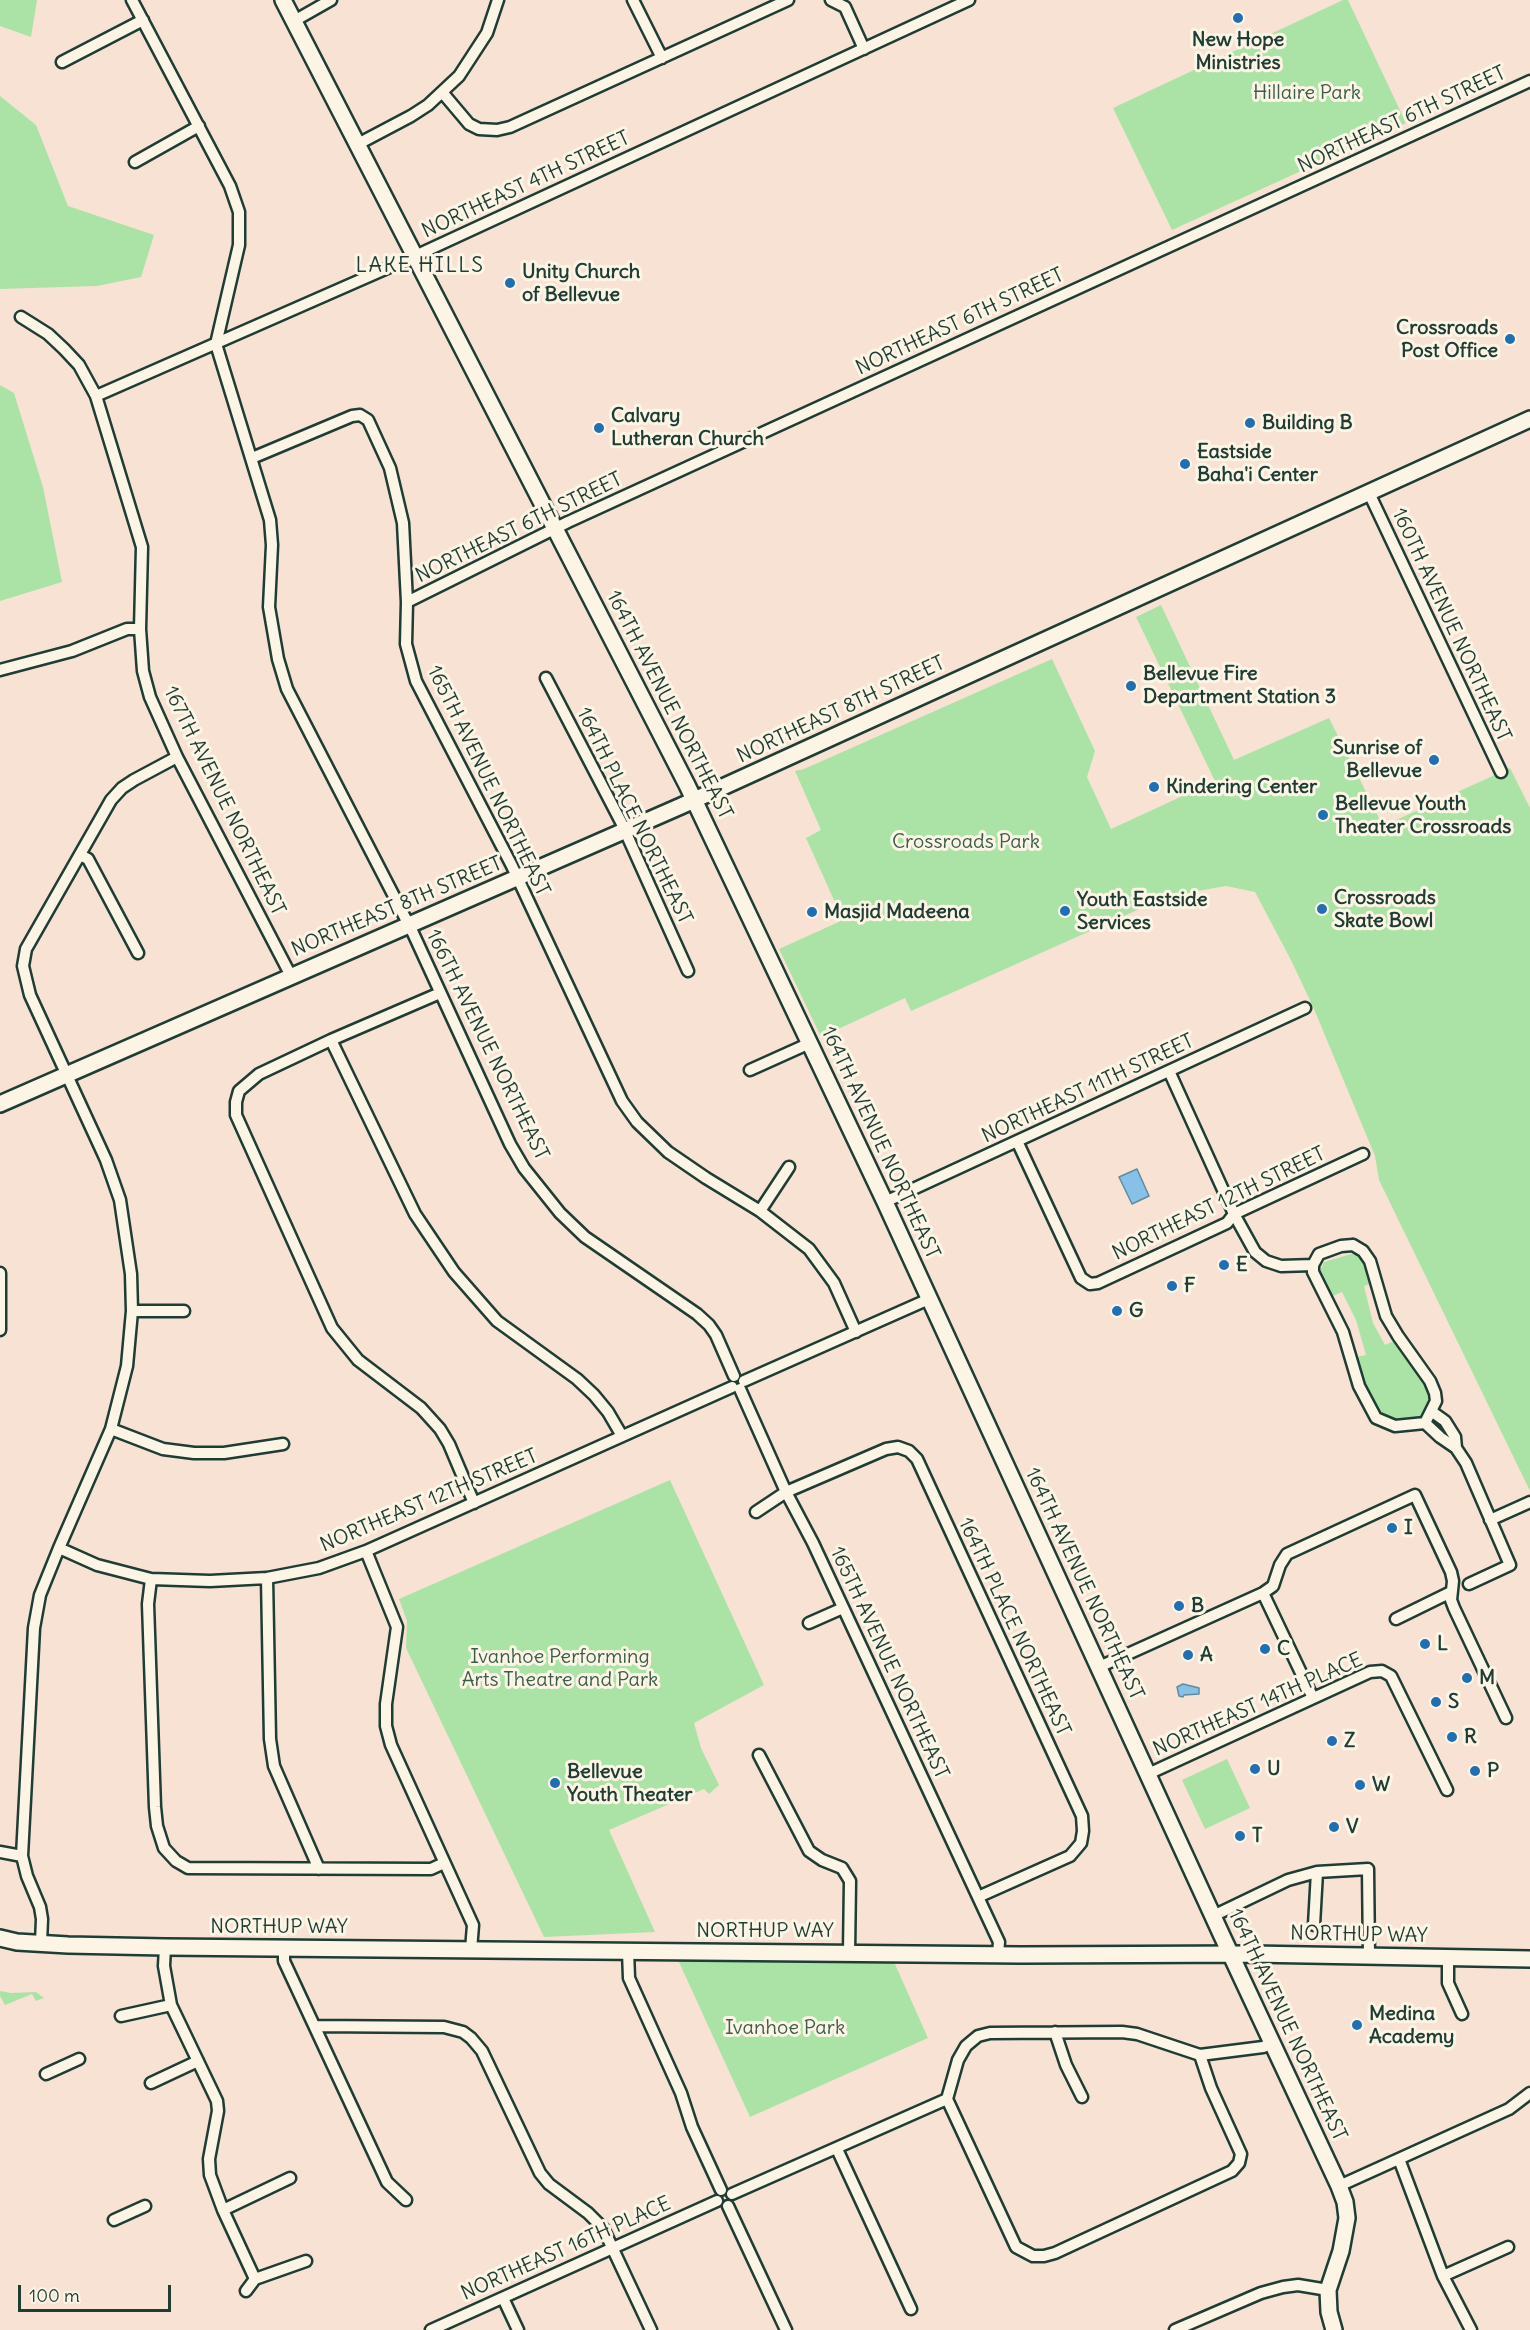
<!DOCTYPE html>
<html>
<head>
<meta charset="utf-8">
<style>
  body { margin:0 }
  #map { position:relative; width:1530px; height:2330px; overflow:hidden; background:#f8e2d4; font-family:Delius,sans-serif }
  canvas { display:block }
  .scale { position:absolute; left:18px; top:2285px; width:153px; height:27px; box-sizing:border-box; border:3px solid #1f3d34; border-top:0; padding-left:8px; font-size:18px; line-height:21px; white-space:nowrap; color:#1f3d34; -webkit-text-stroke:4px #fcf5e5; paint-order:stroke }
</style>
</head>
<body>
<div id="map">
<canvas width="1530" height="2330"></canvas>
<div class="scale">100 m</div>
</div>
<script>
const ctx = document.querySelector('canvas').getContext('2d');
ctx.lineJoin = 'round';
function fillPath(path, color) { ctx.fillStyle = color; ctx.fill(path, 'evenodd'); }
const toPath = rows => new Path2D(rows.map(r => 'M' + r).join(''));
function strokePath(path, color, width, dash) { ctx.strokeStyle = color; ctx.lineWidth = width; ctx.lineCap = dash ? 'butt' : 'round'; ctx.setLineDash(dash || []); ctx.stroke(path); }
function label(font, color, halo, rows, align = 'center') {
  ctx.font = font + ' Delius,sans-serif'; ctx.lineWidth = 6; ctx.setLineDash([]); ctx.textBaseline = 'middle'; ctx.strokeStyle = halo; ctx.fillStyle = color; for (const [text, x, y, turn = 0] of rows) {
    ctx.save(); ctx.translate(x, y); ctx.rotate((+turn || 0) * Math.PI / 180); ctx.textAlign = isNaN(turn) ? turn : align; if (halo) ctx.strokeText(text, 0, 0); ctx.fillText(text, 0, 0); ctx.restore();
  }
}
const green = toPath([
  [0,0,37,0,31,37,0,26],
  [1343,0,1348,0,1406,123,1172,230,1113,108],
  [0,96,36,125,68,206,154,235,141,277,97,286,0,289],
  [0,385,14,393,43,487,62,582,0,601],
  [1161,605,1234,760,1329,718,1383,826,1510,768,1530,808,1530,1491,1379,1180,1375,1156,1314,1009,1292,962,1255,892,1226,886,1192,892,1144,907,911,1011,905,998,821,1037,779,949,843,920,806,838,821,830,795,771,804,769,1052,659,1095,751,1087,777,1111,829,1215,781,1136,617],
  [1351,1254,1356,1255,1365,1262,1373,1283,1364,1286,1373,1323,1385,1345,1394,1341,1418,1369,1426,1384,1431,1399,1425,1415,1413,1421,1401,1422,1382,1416,1373,1407,1362,1382,1357,1362,1356,1357,1366,1355,1356,1320,1342,1292,1333,1296,1320,1271,1324,1262],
  [670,1480,764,1685,694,1723,701,1748,719,1785,709,1794,704,1789,609,1830,655,1932,544,1937,406,1648,407,1621,399,1599],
  [1227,1759,1250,1808,1205,1829,1182,1780],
  [678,1960,894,1962,928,2038,750,2117],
  [0,1991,11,1993,36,1992,44,1998,36,2001,32,1994,5,2005,0,1996]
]);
const water = toPath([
  [1137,1169,1149,1196,1132,1204,1119,1177,1137,1169],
  [1183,1684,1199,1688,1199,1694,1184,1695,1183,1697,1179,1696,1177,1687,1183,1684]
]);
const street = toPath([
  [132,0,230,186,239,212,239,245,216,344,270,520,272,545,269,607,278,659,287,689,413,933,510,1144,524,1168,560,1213,585,1237,697,1314,709,1325,716,1335,734,1376],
  [633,0,662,58],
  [831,0,845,7,864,49],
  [294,21,331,0],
  [62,62,143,20],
  [442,92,469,124,479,129,497,130,510,127,788,0],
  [358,144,411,116,428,105,459,76,487,33,498,0],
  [135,162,199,126],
  [21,317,48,334,64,349,79,365,96,396,142,547,140,629,143,671,150,697,177,757,291,976],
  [96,396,415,256,969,0],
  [252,458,352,416,360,415,368,420,390,468,403,523,407,602,406,644,416,681,512,866,622,1101,637,1122,668,1152,706,1178,760,1211,809,1249,834,1283,856,1332],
  [1369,493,1501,772],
  [407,602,568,522,1530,81],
  [0,670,72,651,127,629,140,629],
  [546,678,621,822,688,971],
  [80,855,88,859,138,953],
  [440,993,331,1040,259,1074,239,1091,236,1102,236,1115,332,1328,358,1360,421,1408,440,1429,449,1444,474,1503],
  [331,1040,415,1214,454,1272,497,1321,577,1379,594,1395,608,1412,622,1436],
  [750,1070,810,1043],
  [1169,1071,1234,1214,1255,1252,1266,1261,1281,1266,1313,1265],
  [1017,1141,1081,1278,1090,1284,1098,1283,1182,1244,1227,1223,1234,1214,1363,1154],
  [885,1202,1305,1008],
  [760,1211,789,1167],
  [1353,1245,1363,1251,1370,1261,1386,1316,1398,1336,1430,1381,1435,1393,1436,1401,1425,1423,1395,1426,1376,1418,1359,1386,1343,1332,1313,1272,1313,1265,1319,1254,1341,1246,1353,1245],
  [0,1273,0,1330],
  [132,1311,184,1311],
  [744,1381,929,1299],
  [740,1389,786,1492,813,1543,999,1942,998,1954],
  [1431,1411,1445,1421,1455,1437,1456,1448],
  [1425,1423,1440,1437,1456,1448,1466,1463,1510,1565,1469,1584],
  [111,1429,163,1449,194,1453,224,1453,283,1444],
  [756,1512,786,1492,886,1449,898,1447,909,1451,917,1459,1082,1816,1083,1831,1081,1843,1070,1856,978,1897],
  [1490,1520,1530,1502],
  [59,1548,97,1565,151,1579,210,1581,267,1578,319,1568,366,1551,732,1387],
  [366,1551,397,1627,386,1704,386,1726,391,1745,473,1925,471,1950],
  [267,1578,270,1739,274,1766,319,1869],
  [151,1579,148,1604,155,1807,157,1826,164,1848,176,1861,188,1868,431,1869,444,1863],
  [1263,1593,1313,1698],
  [1396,1619,1451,1592],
  [809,1623,843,1608],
  [1099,1667,1263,1593,1273,1586,1280,1565,1287,1554,1415,1495,1451,1572,1453,1581,1451,1600,1454,1608,1506,1718],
  [759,1755,809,1851,822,1860,842,1868,850,1881,849,1953],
  [1148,1774,1370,1672,1382,1671,1391,1676,1447,1790],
  [0,1852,22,1856],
  [1213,1916,1288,1880,1317,1872,1368,1869,1369,1955],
  [1314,1925,1317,1872],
  [41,1943,42,1919,40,1907,27,1876,22,1856,34,1628,40,1595,59,1548,111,1429,127,1366,132,1311,131,1274,120,1200,106,1160,30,995,23,966,26,949,111,800,122,788,134,780,177,757],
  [165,1947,164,1966,171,2005,217,2101,218,2111,209,2159,210,2175,223,2210,255,2279],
  [284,1948,284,1961,387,2182,406,2200],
  [628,1951,629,1978,681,2093,692,2127,721,2190],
  [1448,1957,1448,1983,1462,2014],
  [121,2016,171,2005],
  [315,2026,444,2027,463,2032,471,2038,482,2051,540,2173,549,2184,588,2213,603,2228,651,2330],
  [1055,2032,1066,2065,1082,2097],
  [46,2074,79,2059],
  [151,2083,198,2061],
  [947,2099,1016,2247,1033,2256,1044,2256,1055,2253,1232,2171,1239,2163,1241,2154,1211,2088,1200,2055],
  [837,2149,911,2309],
  [1399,2159,1443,2276,1471,2330],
  [1339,2186,1509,2109,1530,2093],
  [732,2194,947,2099,958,2060,966,2046,978,2036,990,2033,1122,2032,1137,2034,1200,2055,1263,2047,1273,2043],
  [728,2206,786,2330],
  [223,2210,290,2178],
  [114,2220,145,2206],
  [1443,2276,1508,2247],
  [246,2291,255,2279,306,2261],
  [503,2298,518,2330],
  [431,2330,717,2201],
  [1175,2330,1261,2293,1283,2287,1298,2285,1328,2290]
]);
const secondary = toPath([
  [283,0,687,785,885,1202,1223,1938,1339,2186,1345,2202,1347,2218,1341,2251,1328,2290,1329,2312,1334,2330],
  [0,1104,681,806,1530,419],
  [0,1938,17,1942,68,1945,165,1947,1021,1955,1252,1954,1530,1959]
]);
const markers = [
  [1238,18,6,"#1f6fb2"],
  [510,283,6,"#1f6fb2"],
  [1510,339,6,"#1f6fb2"],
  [1250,423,6,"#1f6fb2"],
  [599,428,6,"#1f6fb2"],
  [1185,464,6,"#1f6fb2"],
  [1131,686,6,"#1f6fb2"],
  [1434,760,6,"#1f6fb2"],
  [1154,787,6,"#1f6fb2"],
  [1323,815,6,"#1f6fb2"],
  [1322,909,6,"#1f6fb2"],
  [1065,911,6,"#1f6fb2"],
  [812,912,6,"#1f6fb2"],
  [1224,1265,6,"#1f6fb2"],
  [1172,1286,6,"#1f6fb2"],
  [1117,1311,6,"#1f6fb2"],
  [1392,1528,6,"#1f6fb2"],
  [1179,1606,6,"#1f6fb2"],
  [1425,1644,6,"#1f6fb2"],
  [1265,1649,6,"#1f6fb2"],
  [1188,1655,6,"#1f6fb2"],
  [1467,1678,6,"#1f6fb2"],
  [1436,1702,6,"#1f6fb2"],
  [1452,1737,6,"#1f6fb2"],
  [1332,1741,6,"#1f6fb2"],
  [1255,1769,6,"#1f6fb2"],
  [1475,1771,6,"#1f6fb2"],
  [555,1783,6,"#1f6fb2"],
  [1360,1785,6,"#1f6fb2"],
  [1334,1827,6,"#1f6fb2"],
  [1240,1836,6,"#1f6fb2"],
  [1357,2025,6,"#1f6fb2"]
];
const poiNames = [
  ["New Hope",1238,40,"center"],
  ["Ministries",1238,63,"center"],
  ["Unity Church",522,272],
  ["of Bellevue",522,295],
  ["Crossroads",1498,328,"right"],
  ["Post Office",1498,351,"right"],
  ["Calvary",611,416],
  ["Lutheran Church",611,439],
  ["Building B",1262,423],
  ["Eastside",1197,452],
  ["Baha'i Center",1197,475],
  ["Bellevue Fire",1143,674],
  ["Department Station 3",1143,697],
  ["Sunrise of",1422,748,"right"],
  ["Bellevue",1422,771,"right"],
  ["Kindering Center",1166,787],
  ["Bellevue Youth",1335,804],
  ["Theater Crossroads",1335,827],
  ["Crossroads",1334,898],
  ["Skate Bowl",1334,921],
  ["Youth Eastside",1077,900],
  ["Services",1077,923],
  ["Masjid Madeena",824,912],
  ["E",1236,1265],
  ["F",1184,1286],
  ["G",1129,1311],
  ["I",1404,1528],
  ["B",1191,1606],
  ["L",1437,1644],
  ["C",1277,1649],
  ["A",1200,1655],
  ["M",1479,1678],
  ["S",1448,1702],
  ["R",1464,1737],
  ["Z",1344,1741],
  ["U",1267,1769],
  ["P",1487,1771],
  ["Bellevue",567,1772],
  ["Youth Theater",567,1795],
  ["W",1372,1785],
  ["V",1346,1827],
  ["T",1252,1836],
  ["Medina",1369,2014],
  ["Academy",1369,2037]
];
const parkNames = [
  ["Hillaire Park",1307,93],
  ["Crossroads Park",966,842],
  ["Ivanhoe Performing",560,1657],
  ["Arts Theatre and Park",560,1680],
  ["Ivanhoe Park",785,2028]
];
const streetNames = [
  ["NORTHEAST 6TH STREET",1402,120,-25],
  ["NORTHEAST 4TH STREET",526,185,-25],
  ["NORTHEAST 6TH STREET",960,322,-25],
  ["NORTHEAST 6TH STREET",519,528,-26],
  ["160TH AVENUE NORTHEAST",1451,625,65],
  ["164TH AVENUE NORTHEAST",669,705,63],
  ["NORTHEAST 8TH STREET",841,710,-25],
  ["165TH AVENUE NORTHEAST",488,781,64],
  ["167TH AVENUE NORTHEAST",224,801,64],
  ["164TH PLACE NORTHEAST",634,816,64],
  ["NORTHEAST 8TH STREET",397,907,-23],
  ["166TH AVENUE NORTHEAST",487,1045,64],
  ["NORTHEAST 11TH STREET",1088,1089,-25],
  ["164TH AVENUE NORTHEAST",880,1143,65],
  ["NORTHEAST 12TH STREET",1219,1204,-26],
  ["NORTHEAST 12TH STREET",429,1501,-23],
  ["164TH AVENUE NORTHEAST",1084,1584,65],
  ["164TH PLACE NORTHEAST",1014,1627,65],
  ["165TH AVENUE NORTHEAST",889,1663,65],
  ["NORTHEAST 14TH PLACE",1258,1705,-24],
  ["NORTHUP WAY",279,1927],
  ["NORTHUP WAY",765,1931],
  ["NORTHUP WAY",1359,1935,1],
  ["164TH AVENUE NORTHEAST",1287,2025,65],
  ["NORTHEAST 16TH PLACE",566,2249,-24]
];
const neighbourhoodNames = [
  ["LAKE HILLS",420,266]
];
fillPath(green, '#abe3a7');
fillPath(water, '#88c1e7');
strokePath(water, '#5e8c9f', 1.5);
strokePath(street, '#1f3d34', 15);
strokePath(secondary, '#1f3d34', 20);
strokePath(street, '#fcf5e5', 10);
strokePath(secondary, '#fcf5e5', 15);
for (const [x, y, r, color] of markers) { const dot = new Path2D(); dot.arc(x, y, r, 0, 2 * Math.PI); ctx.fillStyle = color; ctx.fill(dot); strokePath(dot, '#fcf5e5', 2); }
label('bold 20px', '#1f3d34', '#fcf5e5', poiNames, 'left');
label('20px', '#3b5e4b', '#fcf5e5', parkNames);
label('20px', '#1f3d34', '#fcf5e5', streetNames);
ctx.letterSpacing = '1.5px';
label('21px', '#1f3d34', '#fcf5e5', neighbourhoodNames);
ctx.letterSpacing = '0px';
</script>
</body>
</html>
